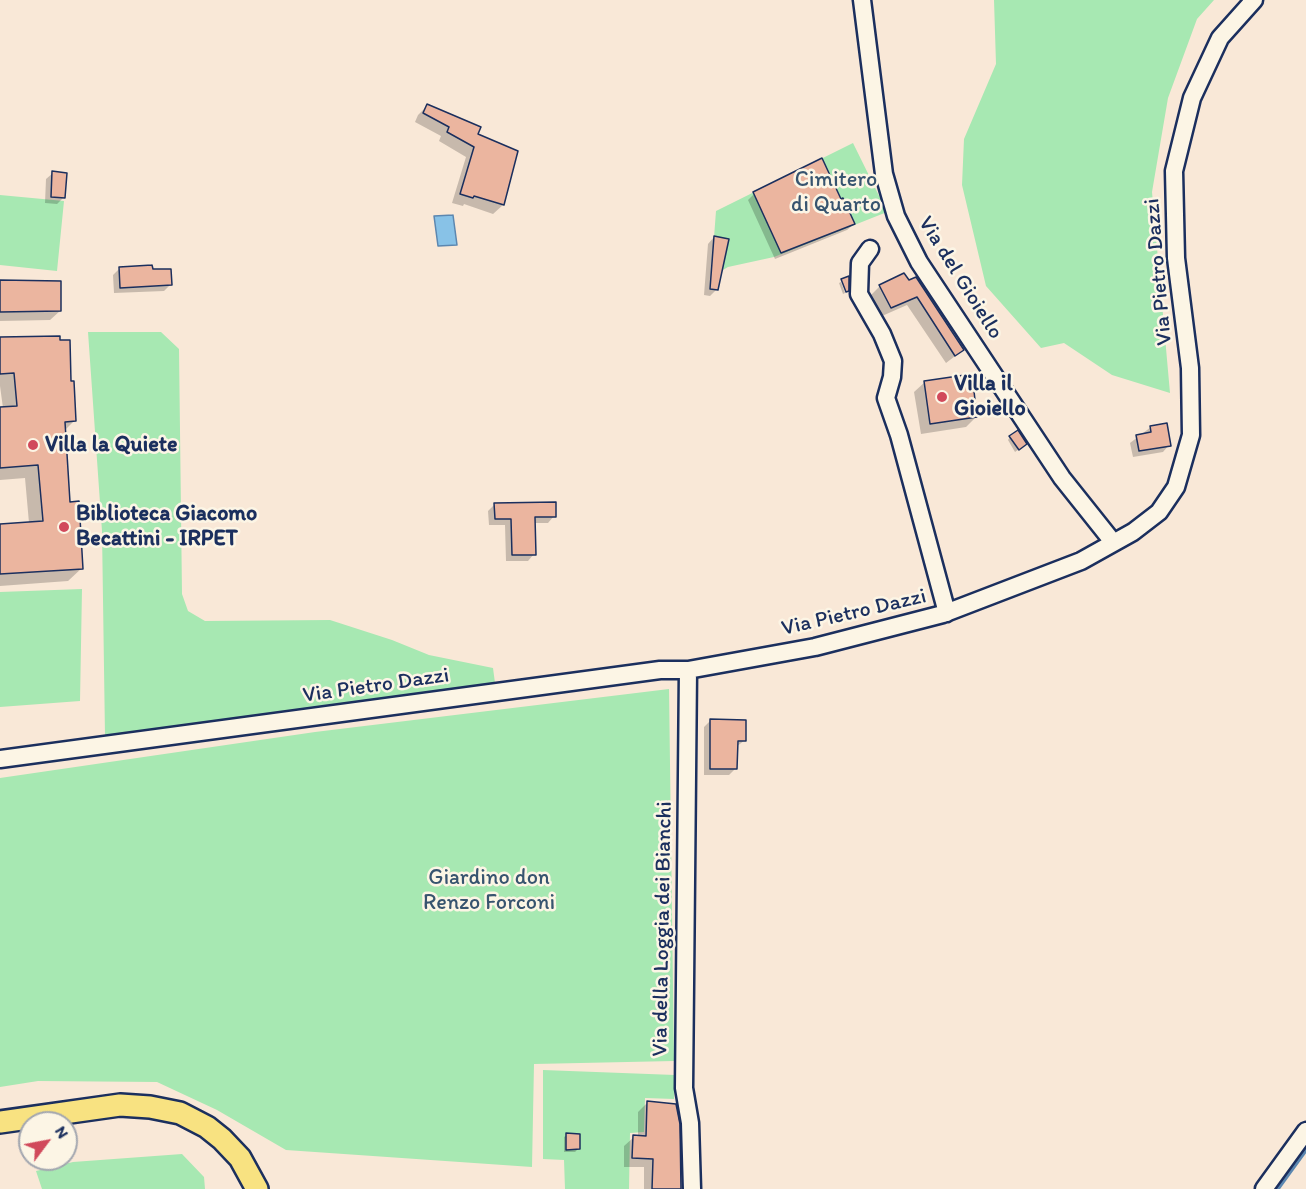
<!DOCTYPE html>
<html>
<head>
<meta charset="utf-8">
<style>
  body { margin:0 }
  #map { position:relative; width:1306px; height:1189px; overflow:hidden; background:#f9e8d7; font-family:Itim,sans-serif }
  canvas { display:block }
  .north { position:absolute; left:18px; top:1111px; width:60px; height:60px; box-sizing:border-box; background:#fcf5e5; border:2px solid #a2a6af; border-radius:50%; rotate:58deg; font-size:16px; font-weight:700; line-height:24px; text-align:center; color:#1b2f5e }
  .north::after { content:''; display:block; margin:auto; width:21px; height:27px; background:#d1495b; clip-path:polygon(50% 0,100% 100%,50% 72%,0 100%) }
</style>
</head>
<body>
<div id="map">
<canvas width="1306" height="1189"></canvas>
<div class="north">N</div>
</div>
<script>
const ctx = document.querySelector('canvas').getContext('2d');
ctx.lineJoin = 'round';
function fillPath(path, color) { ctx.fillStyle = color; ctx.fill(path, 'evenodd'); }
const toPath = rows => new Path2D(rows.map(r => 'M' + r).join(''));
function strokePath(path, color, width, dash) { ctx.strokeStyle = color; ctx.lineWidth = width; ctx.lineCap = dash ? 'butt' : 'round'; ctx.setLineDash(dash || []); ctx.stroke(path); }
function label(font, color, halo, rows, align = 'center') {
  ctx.font = font + ' Itim,sans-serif'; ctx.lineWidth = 5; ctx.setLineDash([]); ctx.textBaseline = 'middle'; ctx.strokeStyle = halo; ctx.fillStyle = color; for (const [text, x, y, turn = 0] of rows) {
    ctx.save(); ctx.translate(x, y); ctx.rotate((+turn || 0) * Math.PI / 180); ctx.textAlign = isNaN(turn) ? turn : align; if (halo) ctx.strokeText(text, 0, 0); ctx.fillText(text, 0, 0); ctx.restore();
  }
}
const green = toPath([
  [994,0,1214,0,1197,19,1168,98,1152,192,1170,393,1112,375,1064,343,1041,348,986,286,962,185,964,139,996,64],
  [853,143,887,212,774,257,728,267,711,277,716,211],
  [0,195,64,201,57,271,0,265],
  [88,332,161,332,179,349,182,594,188,611,205,621,330,620,392,640,429,655,493,668,495,683,105,736,102,531],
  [82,589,80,701,0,707,0,592],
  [669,689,674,1061,534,1064,532,1167,286,1150,217,1110,157,1082,38,1081,0,1087,0,778,315,732],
  [543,1070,675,1075,674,1099,645,1098,644,1132,630,1133,629,1189,565,1189,564,1160,543,1159],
  [182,1154,204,1177,205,1189,42,1189,36,1171,73,1162]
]);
const water = toPath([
  [453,215,457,245,438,246,434,216,453,215]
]);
const shadow = toPath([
  [427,106,476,135,517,152,503,205,493,214,464,204,463,206,452,203,466,157,439,141,441,136,415,122,418,115],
  [53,173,64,197,57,204,45,203,46,179],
  [754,194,854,224,847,230,775,259,748,200],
  [714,237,717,289,710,296,704,295,708,244],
  [120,268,151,271,170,285,164,291,114,293,113,275],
  [903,275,963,350,946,363,907,305,882,316,871,295,880,286],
  [0,281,60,311,50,320,0,321],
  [841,282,845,293,843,294,839,283],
  [0,338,75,420,64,431,69,503,82,568,68,581,0,586,0,525,29,523,25,478,0,480,0,408,3,408,0,386],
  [925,382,976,417,966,427,921,434,914,392],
  [1151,427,1169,445,1163,452,1133,457,1130,443],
  [1010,437,1022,447,1015,452,1008,440],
  [495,504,554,516,548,523,534,523,534,554,528,561,506,561,505,525,489,525,488,511],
  [710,721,745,740,736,747,736,768,729,775,704,775,704,727],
  [648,1102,679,1189,644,1189,644,1167,624,1167,624,1146,634,1137,638,1137,638,1112],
  [567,1135,578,1149,575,1152,564,1152,564,1137]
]);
const stream = toPath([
  [1277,1189,1306,1149]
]);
const building = toPath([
  [427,104,481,127,478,134,518,151,504,205,474,196,473,198,460,194,474,147,447,132,449,127,423,113,427,104],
  [822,158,841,199,843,198,855,224,781,253,753,192,822,158],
  [52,171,67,173,65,198,51,197,52,171],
  [714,236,729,239,718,290,710,289,714,236],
  [152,265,153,269,171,269,172,285,120,288,119,267,152,265],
  [904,273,909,280,916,277,964,350,955,356,917,297,891,308,879,285,904,273],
  [849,276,849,291,846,292,841,279,849,276],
  [0,280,61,281,61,311,0,312,0,280],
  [60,336,60,340,70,340,71,381,74,381,76,421,65,422,70,502,79,501,83,569,0,574,0,524,43,521,38,465,0,468,0,407,17,406,14,373,0,374,0,337,60,336],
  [972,374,977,417,930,424,924,381,972,374],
  [1167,423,1171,446,1139,451,1136,435,1151,432,1150,426,1167,423],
  [1018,430,1027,444,1019,450,1009,436,1018,430],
  [556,502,556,517,535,517,536,555,512,555,511,519,495,519,494,503,556,502],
  [710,719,746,720,746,741,738,741,737,769,710,769,710,719],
  [647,1101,676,1104,680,1124,681,1189,652,1189,653,1159,632,1158,633,1135,646,1136,647,1101],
  [566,1133,580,1134,580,1149,566,1150,566,1133]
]);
const minor = toPath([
  [862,0,884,174,896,216,919,262,1062,478,1113,542],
  [870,249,860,263,859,294,882,334,893,361,892,377,886,398,899,435,947,613],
  [688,670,684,1088,690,1123,692,1189],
  [0,759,660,670,688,670,815,647,943,614,1081,561,1133,532,1159,512,1176,487,1191,435,1190,368,1176,258,1174,171,1192,98,1220,38,1254,0],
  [1264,1189,1306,1131]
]);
const major = toPath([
  [0,1122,120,1105,150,1107,180,1113,207,1127,222,1139,240,1158,257,1189]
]);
const markers = [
  [942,397,6,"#d1495b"],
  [33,445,6,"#d1495b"],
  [64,527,6,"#d1495b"]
];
const parkNames = [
  ["Cimitero",836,180],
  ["di Quarto",836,205],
  ["Giardino don",489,878],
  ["Renzo Forconi",489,903]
];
const streetNames = [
  ["Via Pietro Dazzi",1159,272,-95],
  ["Via del Gioiello",960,278,58],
  ["Via Pietro Dazzi",854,613,-13],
  ["Via Pietro Dazzi",376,686,-8],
  ["Via della Loggia dei Bianchi",663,929,-89]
];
const poiNames = [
  ["Villa il",954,384],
  ["Gioiello",954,409],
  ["Villa la Quiete",45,445],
  ["Biblioteca Giacomo",76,514],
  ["Becattini - IRPET",76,539]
];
fillPath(green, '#a7e8b2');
fillPath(water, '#88c2e7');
strokePath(water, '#5c87b0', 1.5);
fillPath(shadow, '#0003');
strokePath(stream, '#5c87b0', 5);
fillPath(building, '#ebb59f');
strokePath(building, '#1b2f5e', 1.5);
strokePath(minor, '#1b2f5e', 21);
strokePath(major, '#1b2f5e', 26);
strokePath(minor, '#fcf5e5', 16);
strokePath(major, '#f8e281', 21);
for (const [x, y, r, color] of markers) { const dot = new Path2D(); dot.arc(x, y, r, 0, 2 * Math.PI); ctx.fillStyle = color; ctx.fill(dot); strokePath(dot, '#fcf5e5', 2); }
label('22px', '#37546f', '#fcf5e5', parkNames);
label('22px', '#1b2f5e', '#fcf5e5', streetNames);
label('bold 22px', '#1b2f5e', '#fcf5e5', poiNames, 'left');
</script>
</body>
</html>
